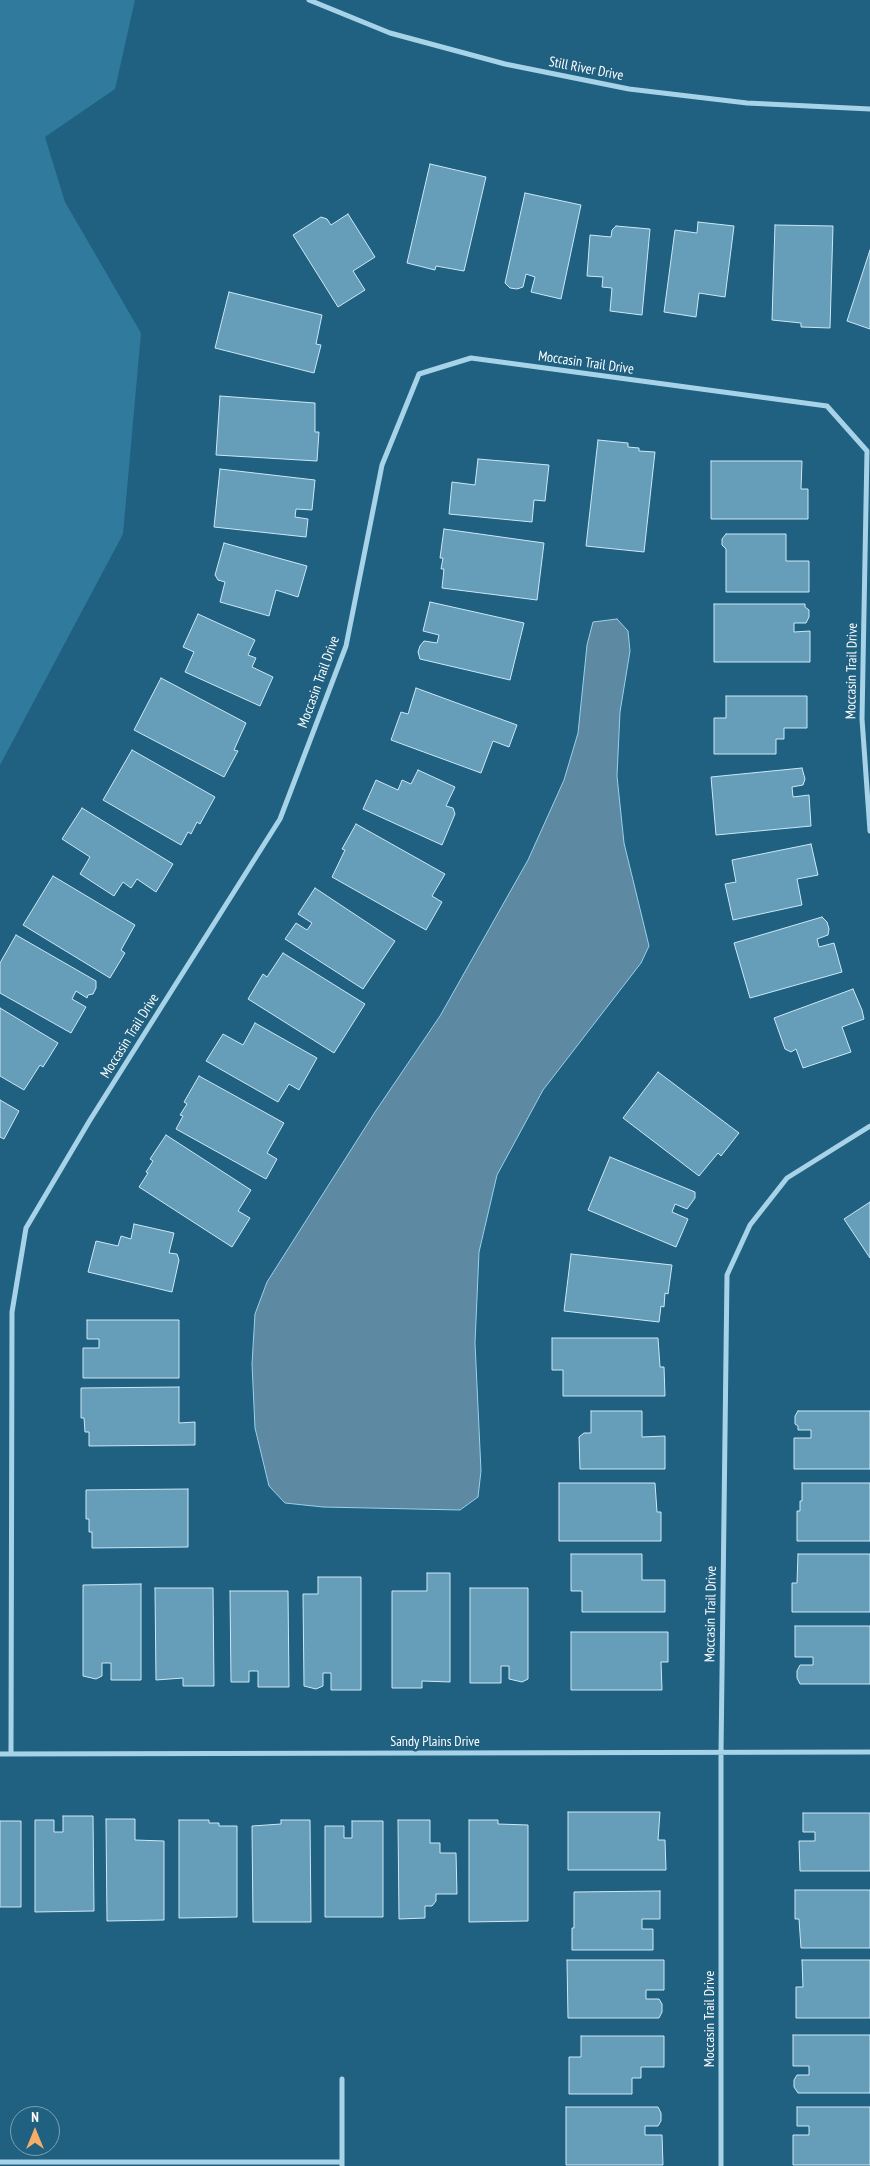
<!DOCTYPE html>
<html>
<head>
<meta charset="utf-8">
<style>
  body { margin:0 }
  #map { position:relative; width:870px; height:2166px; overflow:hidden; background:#206081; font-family:"PT Sans Narrow",sans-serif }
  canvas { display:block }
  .north { position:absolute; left:10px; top:2106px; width:50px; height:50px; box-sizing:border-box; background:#206081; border:1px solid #79a0b3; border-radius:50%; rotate:0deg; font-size:14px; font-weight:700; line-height:20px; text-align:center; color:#fff }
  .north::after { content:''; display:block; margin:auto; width:18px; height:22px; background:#f5ad67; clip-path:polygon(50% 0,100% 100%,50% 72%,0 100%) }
</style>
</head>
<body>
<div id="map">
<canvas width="870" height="2166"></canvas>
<div class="north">N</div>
</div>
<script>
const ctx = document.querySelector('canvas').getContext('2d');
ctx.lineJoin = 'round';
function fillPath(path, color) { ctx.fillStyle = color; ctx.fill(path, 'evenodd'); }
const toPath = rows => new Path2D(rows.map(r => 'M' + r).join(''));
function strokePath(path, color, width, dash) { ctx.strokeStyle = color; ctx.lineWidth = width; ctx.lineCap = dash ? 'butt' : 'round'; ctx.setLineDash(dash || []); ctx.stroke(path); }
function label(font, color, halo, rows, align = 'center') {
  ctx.font = font + ' "PT Sans Narrow",sans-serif'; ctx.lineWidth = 5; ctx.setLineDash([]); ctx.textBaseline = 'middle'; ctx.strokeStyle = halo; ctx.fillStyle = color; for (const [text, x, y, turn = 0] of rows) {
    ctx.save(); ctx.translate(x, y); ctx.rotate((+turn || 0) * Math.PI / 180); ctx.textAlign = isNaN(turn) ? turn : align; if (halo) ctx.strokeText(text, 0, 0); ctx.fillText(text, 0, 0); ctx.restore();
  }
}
const green = toPath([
  [0,0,135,0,115,89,45,137,65,202,141,333,123,534,0,765]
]);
const water = toPath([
  [617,619,628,631,630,651,620,712,617,776,624,843,649,946,641,963,543,1090,497,1175,479,1252,475,1343,481,1471,478,1497,460,1510,323,1507,285,1503,269,1486,255,1428,252,1364,255,1314,267,1282,375,1112,440,1016,528,860,564,780,578,733,587,645,593,622,617,619]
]);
const building = toPath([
  [430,164,486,177,464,271,436,266,435,270,407,263,430,164],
  [525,193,581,205,561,299,531,292,535,277,526,274,523,287,517,289,510,288,505,283,525,193],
  [348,214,375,257,353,271,365,290,338,307,293,235,321,217,327,219,331,225,348,214],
  [698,222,734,226,725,297,699,293,696,317,664,312,675,230,697,233,698,222],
  [775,225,833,226,830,328,801,327,801,323,772,320,775,225],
  [616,226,650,229,642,315,610,311,612,288,602,287,603,277,587,276,590,235,611,237,612,230,616,226],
  [870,250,870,329,847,321,870,250],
  [229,292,322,315,316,344,321,345,314,373,215,348,229,292],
  [220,396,315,403,315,432,319,432,317,461,216,455,220,396],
  [598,440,628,443,628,447,639,448,639,451,655,452,644,552,586,546,598,440],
  [478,459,549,465,545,501,534,500,532,522,449,514,452,482,475,485,478,459],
  [711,461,802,461,801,489,808,489,808,519,711,519,711,461],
  [220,469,315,480,312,510,296,509,295,517,308,519,306,537,214,527,220,469],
  [444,529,544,543,537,600,442,588,444,569,441,569,443,558,440,558,444,529],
  [726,534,786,534,786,561,809,561,809,592,726,592,726,549,722,545,722,539,726,534],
  [224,543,307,566,298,597,276,590,269,616,220,602,225,582,218,580,215,575,224,543],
  [430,602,524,623,510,680,420,659,418,652,420,646,424,641,437,643,439,635,423,631,430,602],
  [714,604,805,604,805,607,809,610,809,617,806,623,794,623,794,632,810,631,810,662,714,662,714,604],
  [198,614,255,640,248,655,256,658,252,667,273,677,260,706,185,672,194,652,183,647,198,614],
  [161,678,246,723,234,750,238,751,224,777,134,730,161,678],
  [416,688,517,725,509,747,493,741,481,773,391,740,401,712,408,714,416,688],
  [726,696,807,696,807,728,784,728,784,739,776,739,776,754,714,754,714,718,726,718,726,696],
  [132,750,215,797,200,824,197,822,191,834,188,832,181,845,103,800,132,750],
  [802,768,805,779,803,785,792,787,793,797,809,795,811,826,716,835,711,777,802,768],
  [418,770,455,787,446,806,453,808,455,814,442,845,363,809,376,780,398,790,402,780,411,784,418,770],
  [82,808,173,864,156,892,137,879,131,888,123,882,114,896,80,874,90,857,62,839,82,808],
  [356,824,445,874,432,896,442,902,426,930,332,877,345,850,342,849,356,824],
  [811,844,818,875,797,879,802,905,733,920,725,884,736,882,732,860,811,844],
  [53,876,135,925,121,950,125,953,110,978,23,925,53,876],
  [315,888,395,941,363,989,285,939,296,923,307,930,312,923,298,914,315,888],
  [822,917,827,922,829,929,828,935,817,939,819,947,834,943,842,972,750,998,734,943,822,917],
  [16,935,96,981,96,988,93,994,88,995,87,998,76,991,72,999,86,1007,71,1033,0,993,0,963,16,935],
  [283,953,365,1004,334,1053,248,999,263,974,267,977,283,953],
  [853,989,862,1010,864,1019,842,1027,851,1052,803,1068,796,1049,791,1052,785,1049,774,1018,853,989],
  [0,1008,58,1043,43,1067,40,1065,24,1090,0,1076,0,1008],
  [255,1023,317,1058,299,1090,289,1084,278,1102,206,1061,223,1034,243,1045,255,1023],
  [658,1072,739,1133,721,1156,718,1153,699,1176,623,1118,658,1072],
  [199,1076,284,1123,267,1153,277,1159,266,1179,176,1129,183,1116,180,1115,187,1104,184,1102,199,1076],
  [0,1100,19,1111,4,1139,0,1137,0,1100],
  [166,1135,251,1190,238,1211,250,1218,232,1247,139,1187,148,1173,146,1172,153,1161,150,1159,166,1135],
  [610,1157,695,1192,695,1198,687,1209,675,1204,672,1212,688,1219,676,1247,588,1210,610,1157],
  [870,1202,870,1258,844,1219,870,1202],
  [134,1224,174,1233,169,1253,177,1254,179,1260,172,1292,88,1272,96,1241,118,1246,121,1236,131,1239,134,1224],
  [571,1254,672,1265,668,1294,665,1293,664,1307,661,1306,659,1322,564,1311,571,1254],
  [87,1320,179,1320,179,1378,83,1378,83,1348,99,1348,99,1339,87,1339,87,1320],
  [552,1338,658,1338,660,1367,664,1367,665,1396,563,1396,563,1370,552,1370,552,1338],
  [179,1387,179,1423,195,1422,195,1445,89,1446,89,1432,85,1432,84,1418,81,1418,81,1388,179,1387],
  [591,1411,642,1411,642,1437,665,1436,665,1469,580,1469,579,1437,584,1433,591,1433,591,1411],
  [798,1411,870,1411,870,1469,794,1469,794,1438,811,1438,811,1430,798,1430,798,1426,795,1424,795,1416,798,1411],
  [559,1483,655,1483,657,1512,661,1512,661,1541,559,1541,559,1483],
  [802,1483,870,1483,870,1541,797,1541,797,1511,800,1511,800,1501,802,1501,802,1483],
  [188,1489,188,1547,92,1548,92,1532,89,1532,89,1519,86,1519,86,1490,188,1489],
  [571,1554,642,1554,642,1580,665,1580,665,1612,582,1612,582,1591,571,1591,571,1554],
  [798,1554,870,1554,870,1612,792,1612,792,1583,797,1583,798,1554],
  [427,1573,450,1573,450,1682,422,1681,422,1688,392,1688,392,1591,427,1591,427,1573],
  [318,1577,361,1577,361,1690,331,1690,331,1673,323,1673,323,1686,316,1689,304,1686,303,1594,318,1594,318,1577],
  [141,1584,141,1680,111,1680,111,1663,102,1663,102,1676,96,1679,83,1676,83,1585,141,1584],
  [155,1588,213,1588,214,1686,183,1686,183,1678,156,1680,155,1588],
  [470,1588,528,1588,528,1679,522,1682,509,1679,509,1666,501,1666,501,1683,470,1683,470,1588],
  [230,1591,288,1591,289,1687,258,1687,258,1671,249,1671,249,1682,231,1682,230,1591],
  [795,1626,870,1626,870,1684,800,1684,797,1678,797,1671,800,1665,813,1665,813,1657,795,1657,795,1626],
  [571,1632,668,1632,668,1662,661,1662,662,1690,571,1690,571,1632],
  [568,1812,660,1812,658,1840,665,1840,666,1870,568,1870,568,1812],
  [803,1813,870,1813,870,1871,800,1871,799,1841,815,1841,815,1832,803,1832,803,1813],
  [63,1816,93,1816,94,1911,35,1912,35,1820,54,1820,54,1832,63,1832,63,1816],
  [106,1819,135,1819,135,1840,164,1841,164,1920,107,1921,106,1819],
  [179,1820,209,1820,209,1823,219,1823,219,1826,237,1826,237,1917,179,1918,179,1820],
  [281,1820,310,1820,311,1922,253,1922,252,1826,281,1824,281,1820],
  [398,1820,430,1820,430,1843,440,1843,440,1853,456,1853,457,1894,436,1894,436,1901,432,1906,425,1906,425,1918,399,1919,398,1820],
  [469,1820,498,1820,498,1824,528,1825,528,1921,469,1922,469,1820],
  [0,1821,21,1821,21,1907,0,1907,0,1821],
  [352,1821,383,1821,383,1917,325,1917,325,1826,344,1826,344,1838,352,1838,352,1821],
  [795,1890,870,1890,870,1948,801,1948,799,1919,795,1919,795,1890],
  [660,1891,660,1919,642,1919,642,1929,653,1929,653,1950,572,1950,572,1928,574,1928,574,1892,660,1891],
  [567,1960,664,1960,664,1990,646,1990,646,1999,659,1999,662,2004,662,2012,659,2018,568,2018,567,1960],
  [802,1960,870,1960,870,2018,796,2018,796,1987,803,1987,802,1960],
  [793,2035,870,2035,870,2093,798,2093,794,2087,794,2080,797,2075,809,2075,809,2066,793,2066,793,2035],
  [581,2036,664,2036,664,2067,641,2067,641,2078,632,2078,632,2094,569,2094,569,2057,581,2057,581,2036],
  [566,2107,658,2107,661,2113,661,2121,658,2126,645,2126,645,2135,662,2135,663,2165,566,2165,566,2107],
  [797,2107,870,2107,870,2165,793,2165,793,2135,809,2135,809,2126,797,2126,797,2107]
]);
const street = toPath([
  [309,0,390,33,505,64,629,89,747,103,870,109],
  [0,1754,870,1752],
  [11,1754,12,1312,26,1228,90,1120,280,819,346,646,382,465,419,374,471,358,827,406,867,451,862,719,870,831],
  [342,2079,342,2166],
  [0,2162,342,2162],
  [721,2166,721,1753,727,1275,750,1225,787,1178,870,1126]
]);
const streetNames = [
  ["Still River Drive",586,69,11],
  ["Moccasin Trail Drive",586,363,8],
  ["Moccasin Trail Drive",852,671,-89],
  ["Moccasin Trail Drive",319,682,-70],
  ["Moccasin Trail Drive",130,1036,-58],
  ["Moccasin Trail Drive",711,1614,-89],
  ["Sandy Plains Drive",435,1742],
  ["Moccasin Trail Drive",710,2019,-90]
];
fillPath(green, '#307a9e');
fillPath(water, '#5d8aa2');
strokePath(water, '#9ad0ea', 1);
fillPath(building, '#669db8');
strokePath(building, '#cbe8f6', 1);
strokePath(street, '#a7d3e8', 5);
label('14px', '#fff', '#206081', streetNames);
</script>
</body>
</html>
